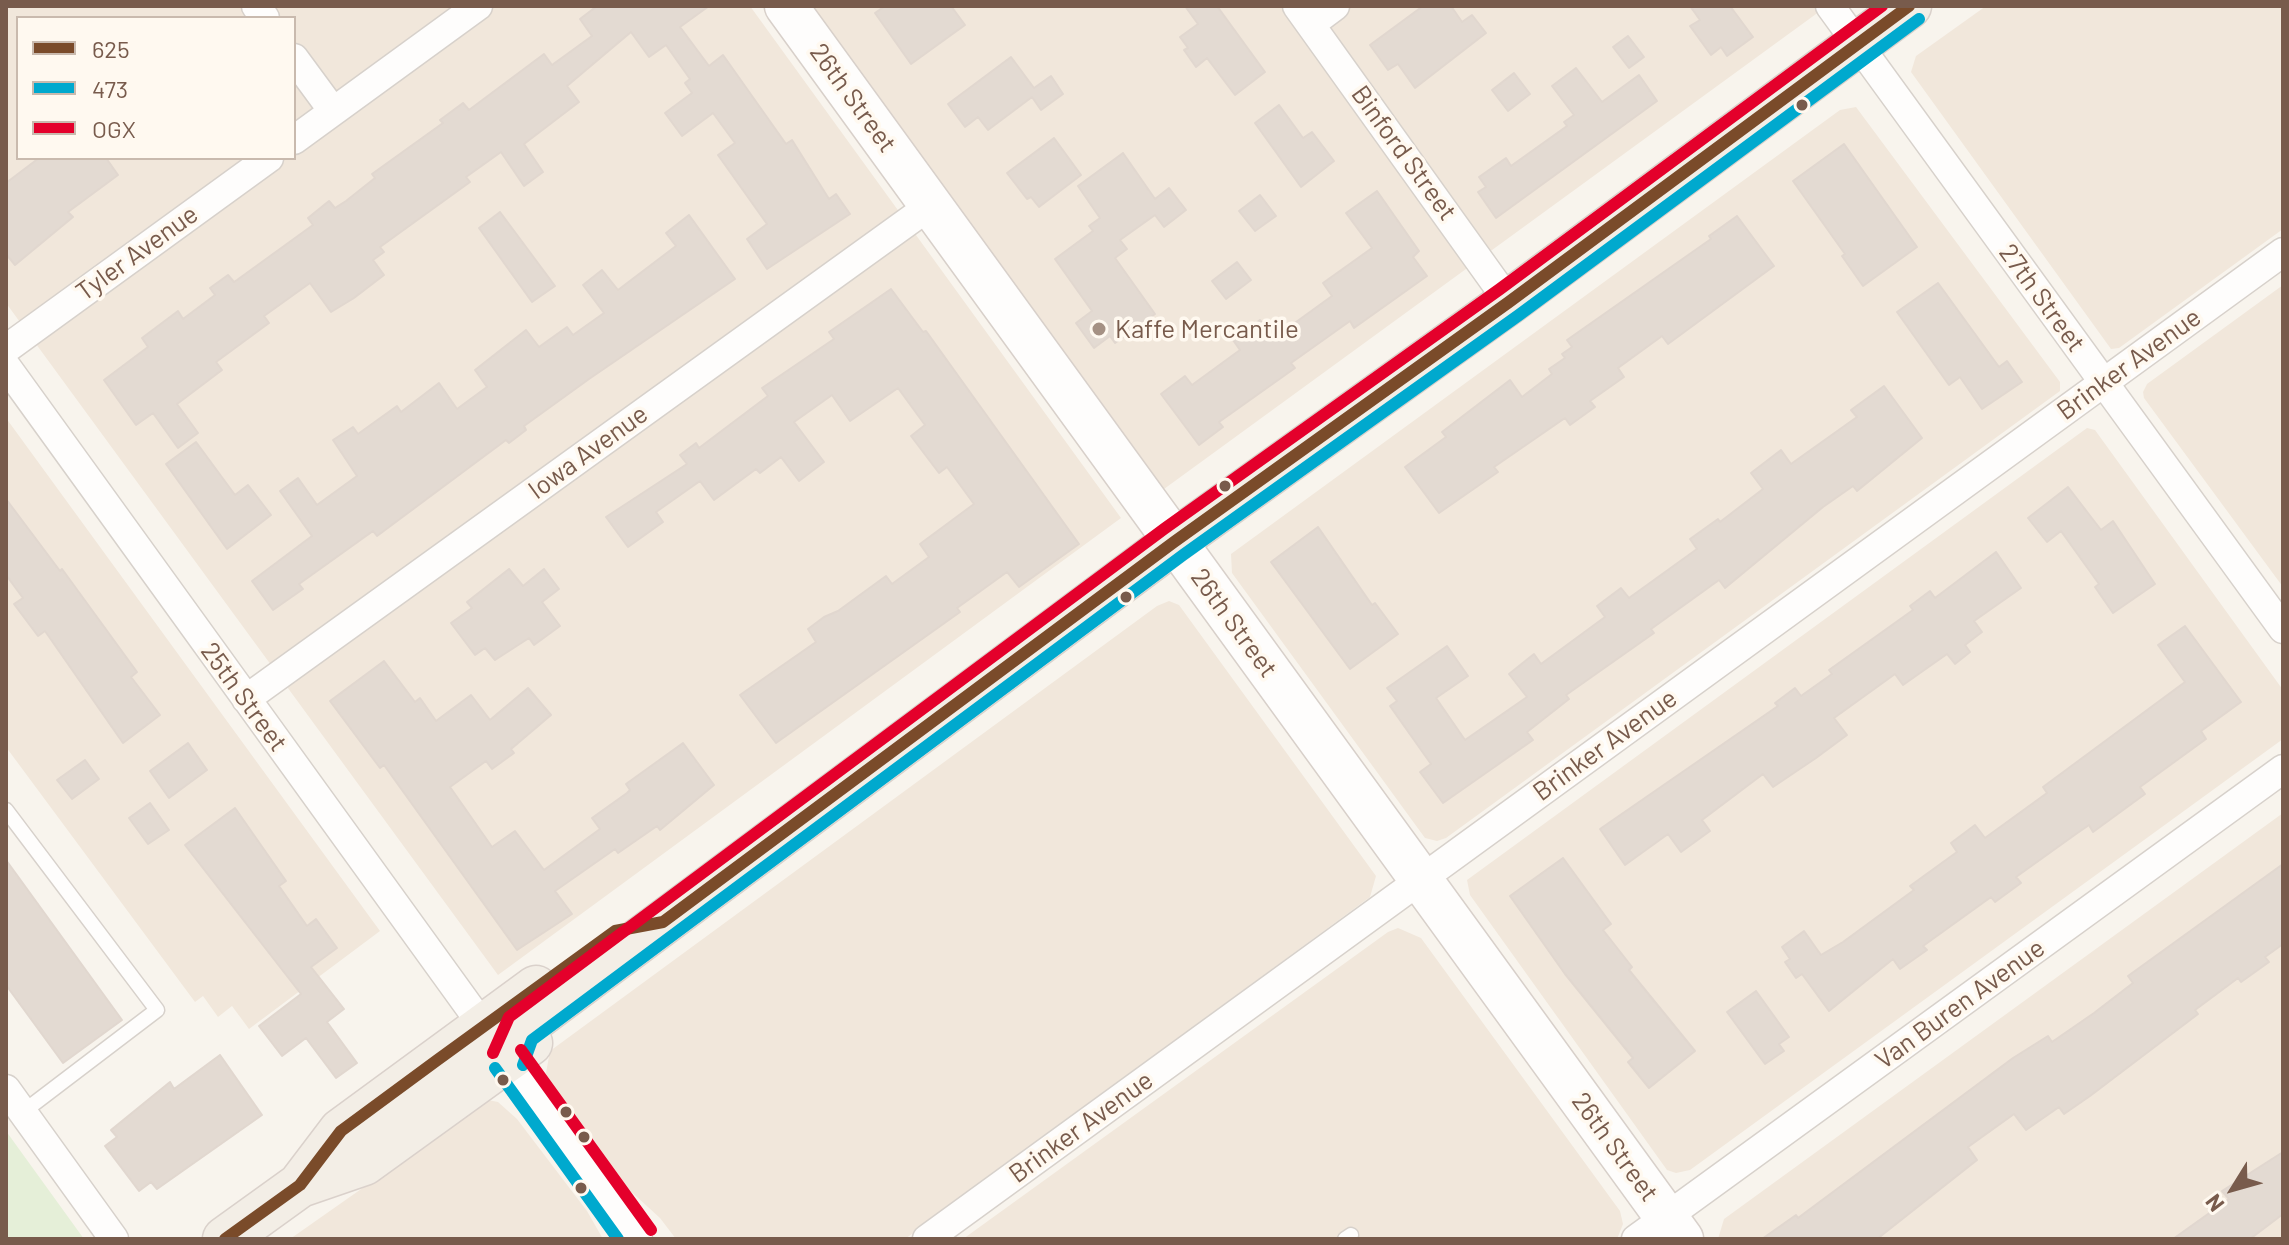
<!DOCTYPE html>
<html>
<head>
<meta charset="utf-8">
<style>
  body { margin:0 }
  #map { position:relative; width:2289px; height:1245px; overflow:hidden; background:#f8f4ed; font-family:Barlow,sans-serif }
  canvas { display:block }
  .frame { position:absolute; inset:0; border:8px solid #785b4c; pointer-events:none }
  .legend { position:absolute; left:16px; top:16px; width:280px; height:144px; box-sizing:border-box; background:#fff9f0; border:2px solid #c9baae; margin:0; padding:10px 14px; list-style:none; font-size:24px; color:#785b4c }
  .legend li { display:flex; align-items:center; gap:16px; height:40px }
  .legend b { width:40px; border:2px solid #c9baae }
  .north { position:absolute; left:2193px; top:1149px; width:80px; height:80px; -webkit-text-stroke:6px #fff9f0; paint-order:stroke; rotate:233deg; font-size:22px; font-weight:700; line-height:32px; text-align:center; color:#785b4c }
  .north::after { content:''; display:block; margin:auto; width:28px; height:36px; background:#785b4c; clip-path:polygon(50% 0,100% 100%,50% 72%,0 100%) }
</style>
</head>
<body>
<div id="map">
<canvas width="2289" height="1245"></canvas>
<div class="frame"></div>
<ul class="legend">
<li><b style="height:10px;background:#7a4b2a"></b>625</li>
<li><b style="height:10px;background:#00a9ce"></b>473</li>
<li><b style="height:10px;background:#e4002b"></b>OGX</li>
</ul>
<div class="north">N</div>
</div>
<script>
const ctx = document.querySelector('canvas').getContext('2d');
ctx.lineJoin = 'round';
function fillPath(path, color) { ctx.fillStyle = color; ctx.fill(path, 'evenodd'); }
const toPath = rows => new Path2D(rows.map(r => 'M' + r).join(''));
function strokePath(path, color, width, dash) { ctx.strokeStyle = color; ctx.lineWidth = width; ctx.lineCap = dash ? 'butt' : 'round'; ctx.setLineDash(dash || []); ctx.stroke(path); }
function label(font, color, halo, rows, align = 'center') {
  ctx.font = font + ' Barlow,sans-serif'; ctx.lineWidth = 7; ctx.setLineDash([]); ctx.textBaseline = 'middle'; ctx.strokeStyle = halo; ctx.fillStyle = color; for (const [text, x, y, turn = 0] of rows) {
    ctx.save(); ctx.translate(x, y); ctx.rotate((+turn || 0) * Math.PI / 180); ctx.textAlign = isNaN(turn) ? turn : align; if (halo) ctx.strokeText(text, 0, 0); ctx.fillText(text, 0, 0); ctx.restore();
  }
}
const residential = toPath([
  [6,6,750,6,1121,518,498,975,6,303],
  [18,18,294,18,294,158,18,158],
  [812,6,1827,6,1164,489],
  [1986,6,2283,6,2283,229,2119,348,2111,349,1911,72,1916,56],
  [1856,107,2060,382,2060,391,1446,838,1437,841,1425,838,1232,573,1231,554,1840,110],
  [2283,285,2283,587,2144,398,2143,392,2147,384],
  [6,418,380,931,249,1029,232,1006,218,1017,203,996,195,1002,6,747],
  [2087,428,2095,430,2283,690,2283,739,1690,1170,1676,1173,1667,1170,1470,895,1467,880],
  [1169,601,1179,605,1376,876,1370,897,905,1239,676,1239,660,1218,614,1176,550,1089,546,1073,550,1051,1157,606],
  [2283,813,2283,1239,1718,1239,1724,1219],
  [1398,928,1421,938,1620,1211,1623,1224,1617,1239,963,1239,1388,932],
  [488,1100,498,1102,517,1119,587,1211,603,1239,290,1239]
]);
const green = toPath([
  [6,1131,84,1239,6,1239]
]);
const building = toPath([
  [597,6,709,6,680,27,709,66,723,55,786,144,792,140,829,199,836,194,850,214,767,269,747,239,767,224,718,155,735,143,713,113,682,136,665,113,692,93,685,83,690,79,666,45,649,57,631,32,567,86,579,102,524,144,543,172,524,186,501,152,466,177,470,182,380,247,384,252,373,260,384,275,354,298,331,312,310,283,264,316,269,323,216,362,222,370,177,404,198,433,178,448,153,413,136,425,104,380,148,347,142,338,178,311,183,319,215,295,210,288,228,275,234,282,237,280,313,225,308,218,329,201,335,208,346,201,375,178,372,174,443,123,440,120,463,103,469,110,544,54,552,65,592,36,580,19,597,6],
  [885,6,951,6,965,25,911,64,875,13,885,6],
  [1185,6,1217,6,1265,72,1235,95,1207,58,1196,67,1184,50,1188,48,1180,37,1198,24,1185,6],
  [1423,6,1451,6,1462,22,1472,15,1486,33,1415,88,1398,64,1388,70,1370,45,1423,6],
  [1690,6,1730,6,1753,37,1727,56,1721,47,1711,55,1690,26,1700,20,1690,6],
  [1628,36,1644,57,1629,68,1613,47,1628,36],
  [1011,57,1034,88,1051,76,1063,94,1041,110,1032,97,988,130,978,117,965,127,948,104,1011,57],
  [1576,68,1602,102,1639,75,1657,101,1496,218,1478,192,1486,187,1479,177,1506,158,1511,166,1567,126,1564,122,1574,115,1552,86,1576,68],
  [1514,73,1530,94,1508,111,1492,90,1514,73],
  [1279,105,1303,138,1312,132,1334,161,1301,187,1255,123,1279,105],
  [1054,138,1081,175,1039,207,1031,197,1027,199,1007,173,1054,138],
  [1844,144,1917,247,1863,286,1842,256,1845,254,1793,181,1844,144],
  [1123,153,1155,199,1169,188,1186,210,1164,227,1155,215,1120,240,1127,249,1115,258,1155,314,1115,343,1110,336,1094,348,1076,323,1092,311,1055,259,1093,231,1089,226,1100,218,1078,186,1123,153],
  [39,158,106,158,118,175,68,212,73,217,15,265,6,254,6,183,39,158],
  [1377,191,1419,251,1413,257,1427,276,1354,328,1350,321,1291,363,1295,368,1219,422,1223,427,1199,445,1161,394,1185,376,1192,385,1240,350,1233,340,1260,320,1274,338,1332,296,1323,283,1372,248,1346,213,1377,191],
  [1260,195,1276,216,1255,231,1239,211,1260,195],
  [500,212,555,286,532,302,479,228,500,212],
  [689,215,735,279,589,379,524,426,526,430,509,443,506,440,377,536,373,531,299,584,303,589,273,610,252,581,312,536,280,491,298,478,317,505,357,476,333,440,353,427,358,434,397,406,401,412,439,383,457,409,487,387,475,370,526,330,539,347,567,327,573,335,604,313,583,285,602,270,618,290,676,246,666,233,689,215],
  [1737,216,1774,266,1668,344,1662,336,1618,368,1624,377,1590,401,1595,407,1570,425,1565,418,1494,467,1498,472,1439,513,1405,467,1446,437,1442,432,1510,380,1522,397,1552,374,1549,369,1565,358,1562,354,1572,347,1567,340,1711,239,1709,236,1737,216],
  [1237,262,1251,280,1226,299,1212,281,1237,262],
  [1938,283,1999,367,2007,361,2022,382,1982,409,1960,377,1949,385,1897,312,1938,283],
  [891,289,923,332,926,331,1079,544,1019,587,1007,572,957,608,960,612,776,743,740,695,816,642,808,629,824,617,838,611,886,576,892,584,929,557,920,544,974,504,947,467,939,473,911,436,925,425,898,388,850,421,832,395,794,422,824,462,799,481,781,457,760,473,756,469,714,500,700,481,656,512,663,522,628,547,606,517,687,464,680,455,696,443,699,448,768,396,762,388,834,339,829,332,891,289],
  [1884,386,1922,438,1857,491,1853,486,1823,507,1725,588,1719,580,1651,629,1654,633,1566,695,1569,699,1527,732,1533,740,1443,803,1420,772,1431,764,1390,706,1397,701,1387,688,1447,646,1468,676,1436,698,1465,740,1527,697,1509,674,1534,654,1541,664,1605,617,1597,606,1621,588,1629,598,1697,549,1690,539,1718,519,1720,522,1763,489,1751,473,1781,450,1791,464,1857,417,1851,410,1884,386],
  [196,442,235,495,248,485,271,515,227,549,166,464,196,442],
  [2068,487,2101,530,2113,521,2155,584,2113,613,2095,587,2099,584,2061,531,2047,542,2028,518,2068,487],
  [6,499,60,571,62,569,137,672,131,677,160,715,123,743,45,631,38,636,14,604,23,598,6,575,6,499],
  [1318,527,1372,605,1375,603,1398,634,1350,669,1271,562,1318,527],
  [1996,552,2021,588,1974,621,1982,632,1965,645,1970,652,1955,664,1947,654,1903,685,1895,674,1834,718,1847,735,1816,758,1773,787,1763,774,1702,820,1710,831,1681,852,1668,834,1625,865,1600,829,1778,706,1775,703,1795,688,1801,696,1832,674,1829,670,1913,610,1910,606,1930,591,1935,598,1996,552],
  [509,569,523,586,544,569,559,589,542,602,560,626,534,645,529,638,495,660,485,648,475,655,451,623,472,608,467,602,509,569],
  [2185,626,2241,702,2201,731,2206,739,2140,787,2145,794,2093,832,2089,825,2076,834,2016,877,2021,883,1995,902,1991,897,1923,946,1927,950,1900,969,1893,959,1829,1011,1802,974,1796,978,1785,962,1790,959,1782,947,1804,931,1821,955,1843,942,1914,890,1910,886,1957,852,1951,843,1975,825,1985,838,2047,793,2043,787,2185,682,2158,645,2185,626],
  [384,661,415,702,420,698,436,721,471,695,490,720,528,688,551,715,511,749,514,753,492,769,486,761,450,787,492,847,515,831,544,870,600,829,592,818,627,793,630,790,626,784,683,743,714,785,660,830,657,826,618,853,615,849,555,891,572,914,517,950,384,765,380,768,330,701,384,661],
  [188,743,207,770,169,798,150,771,188,743],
  [85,760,99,779,72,799,57,780,85,760],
  [150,803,169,830,148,844,129,818,150,803],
  [235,808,286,881,279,886,307,926,316,919,337,948,311,967,344,1009,327,1022,357,1063,336,1078,306,1038,282,1056,259,1026,301,994,185,845,235,808],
  [1563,858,1611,924,1603,930,1632,967,1629,970,1695,1051,1649,1088,1628,1062,1633,1058,1565,974,1510,896,1563,858],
  [6,860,122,1020,63,1063,6,985,6,860],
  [2283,864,2283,944,2265,957,2269,962,2241,982,2238,978,2195,1010,2198,1014,2090,1096,2064,1114,2059,1107,2026,1130,2014,1114,1968,1147,1977,1160,1877,1239,1762,1239,1796,1215,1798,1218,2013,1058,2048,1036,2052,1042,2094,1013,2133,983,2128,976,2283,864],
  [1756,991,1789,1037,1779,1044,1784,1051,1765,1064,1727,1012,1756,991],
  [220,1055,262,1115,157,1189,151,1182,139,1191,105,1146,117,1137,111,1130,170,1082,174,1089,220,1055],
  [2283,1152,2283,1214,2250,1239,2173,1239,2229,1199,2222,1191,2283,1152]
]);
const lane = toPath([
  [6,810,157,1010,23,1112],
  [1345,1239,1351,1235]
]);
const street = toPath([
  [256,6,265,18],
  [1297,6,1509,302],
  [1830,6,2283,629],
  [1311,24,1335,6],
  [294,58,333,111],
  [294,140,478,6],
  [6,349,269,158],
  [6,366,483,1026],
  [246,699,931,205],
  [508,1059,638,1239],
  [6,1089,114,1239],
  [927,1239,2283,252],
  [1636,1239,2283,769]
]);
const secondary = toPath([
  [786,6,1682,1239]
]);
const primary = toPath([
  [508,1059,519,1030,1174,542,1509,302,1909,6],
  [300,1185,341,1131,536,988],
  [225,1239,300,1185,364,1163,530,1043]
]);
const bus1 = toPath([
  [225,1239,300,1185,341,1131,436,1061,615,931,663,922,1174,542,1509,302,1909,6]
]);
const bus2 = toPath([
  [523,1065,532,1040,1183,555,1519,315,1919,19],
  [495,1068,618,1239]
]);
const bus3 = toPath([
  [521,1050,651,1230],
  [493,1053,509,1017,1164,529,1500,289,1882,6]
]);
const markers = [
  [1802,105,7,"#785b4c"],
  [1099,329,8,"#a59184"],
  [1225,486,7,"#785b4c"],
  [1126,597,7,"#785b4c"],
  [503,1080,7,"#785b4c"],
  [566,1112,7,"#785b4c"],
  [584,1137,7,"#785b4c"],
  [581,1188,7,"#785b4c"]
];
const streetNames = [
  ["26th Street",853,98,54],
  ["Binford Street",1404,153,54],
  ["Tyler Avenue",137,253,-36],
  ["27th Street",2042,298,54],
  ["Brinker Avenue",2129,364,-36],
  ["Iowa Avenue",588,452,-36],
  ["26th Street",1234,623,54],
  ["25th Street",244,697,54],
  ["Brinker Avenue",1605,745,-36],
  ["Van Buren Avenue",1960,1004,-36],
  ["Brinker Avenue",1081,1127,-36],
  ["26th Street",1615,1147,54]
];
const poiNames = [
  ["Kaffe Mercantile",1115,329]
];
fillPath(residential, '#f1e7db');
fillPath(green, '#e5efd8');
fillPath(building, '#e3dad2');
strokePath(building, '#e1d7cf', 2);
strokePath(lane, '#d7d1cb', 17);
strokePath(street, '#d7d1cb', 31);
strokePath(secondary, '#d8d0ca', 45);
strokePath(primary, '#dad1cb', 47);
strokePath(lane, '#fefdfc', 14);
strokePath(street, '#fefdfc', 28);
strokePath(secondary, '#fefdfc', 42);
strokePath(primary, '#f3eee6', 44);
strokePath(bus1, '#7a4b2a', 12);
strokePath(bus2, '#00a9ce', 12);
strokePath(bus3, '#e4002b', 12);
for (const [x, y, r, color] of markers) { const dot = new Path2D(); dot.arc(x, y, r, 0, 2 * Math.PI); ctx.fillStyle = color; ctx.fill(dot); strokePath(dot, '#fff9f0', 3); }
label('26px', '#785b4c', '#fff9f0', streetNames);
label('26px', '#785b4c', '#fff9f0', poiNames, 'left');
</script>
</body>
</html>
